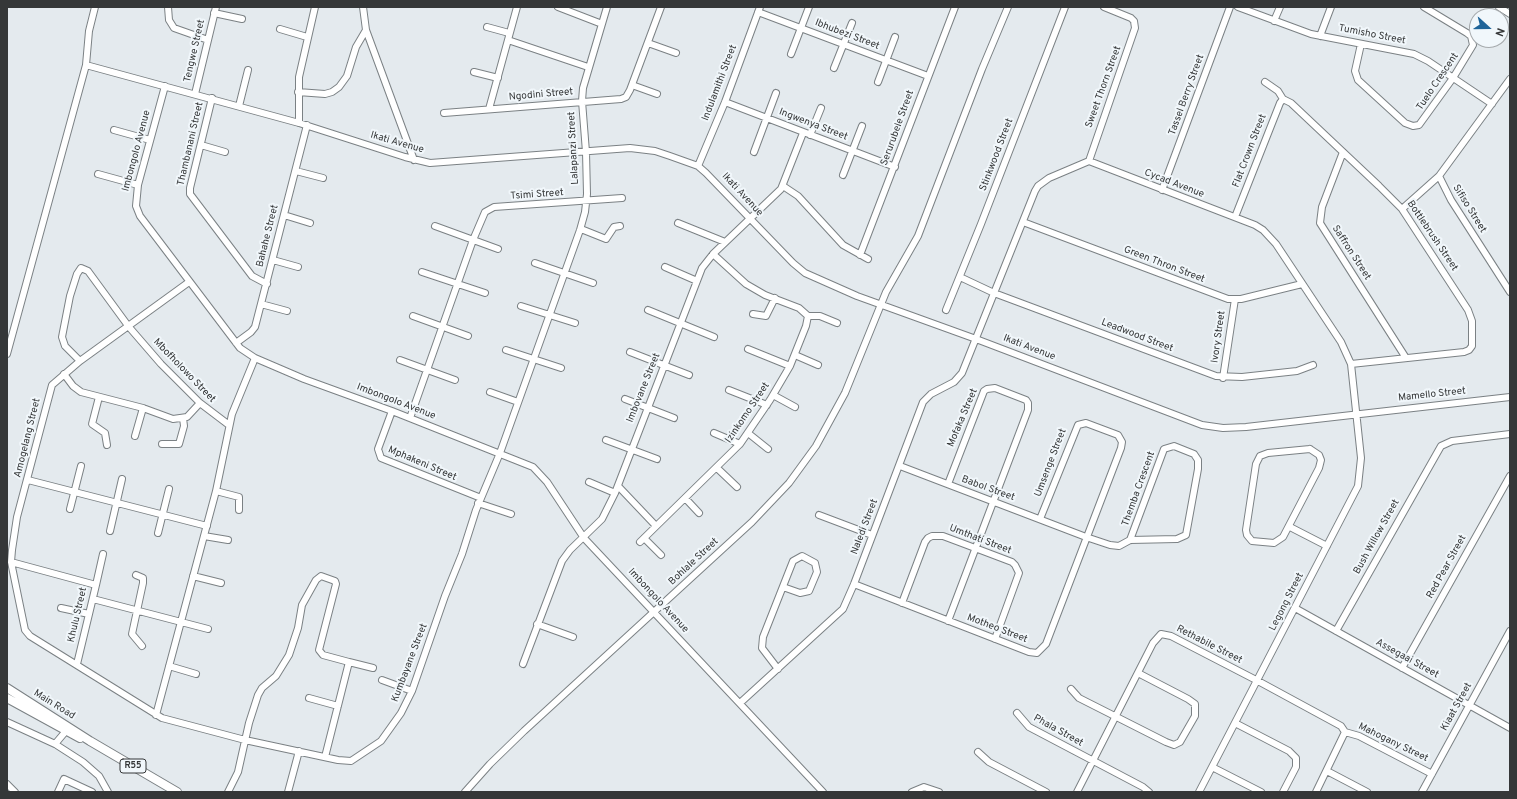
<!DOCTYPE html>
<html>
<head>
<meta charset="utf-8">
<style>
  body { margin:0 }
  #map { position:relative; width:1517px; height:799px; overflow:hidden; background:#e4eaee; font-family:Overpass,sans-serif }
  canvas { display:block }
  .frame { position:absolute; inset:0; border:8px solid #353738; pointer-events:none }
  .north { position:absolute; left:1469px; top:8px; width:40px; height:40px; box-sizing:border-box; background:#f1f7fb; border:1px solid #a6aaad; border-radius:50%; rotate:111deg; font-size:11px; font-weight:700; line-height:16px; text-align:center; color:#353738 }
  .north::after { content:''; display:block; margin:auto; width:14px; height:18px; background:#1f6499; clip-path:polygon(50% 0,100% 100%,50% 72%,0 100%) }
</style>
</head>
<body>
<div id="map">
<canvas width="1517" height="799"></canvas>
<div class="frame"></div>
<div class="north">N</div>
</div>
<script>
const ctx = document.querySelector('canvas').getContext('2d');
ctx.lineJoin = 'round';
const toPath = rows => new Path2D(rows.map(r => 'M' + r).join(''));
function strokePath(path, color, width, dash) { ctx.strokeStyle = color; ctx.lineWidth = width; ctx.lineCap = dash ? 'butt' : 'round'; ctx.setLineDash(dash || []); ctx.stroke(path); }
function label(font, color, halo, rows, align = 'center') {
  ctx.font = font + ' Overpass,sans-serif'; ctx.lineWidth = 4; ctx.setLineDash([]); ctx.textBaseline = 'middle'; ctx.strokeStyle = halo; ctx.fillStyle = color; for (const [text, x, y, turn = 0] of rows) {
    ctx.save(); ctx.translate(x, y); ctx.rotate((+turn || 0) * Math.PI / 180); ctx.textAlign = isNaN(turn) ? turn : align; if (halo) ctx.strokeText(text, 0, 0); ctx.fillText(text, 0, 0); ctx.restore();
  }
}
const minor = toPath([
  [168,7,169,20,174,28,208,40],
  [558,7,602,24],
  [1238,7,1311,34,1414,54,1428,61,1492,104],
  [1499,7,1510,14],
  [758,12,928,76],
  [214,13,242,19],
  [1274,21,1280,7],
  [487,27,509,33],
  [280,29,307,37],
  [366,30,414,160],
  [1320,36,1331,7],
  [508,40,588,67],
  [648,43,676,53],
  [1361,44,1355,71,1358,80,1405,123,1413,126,1419,125,1453,78,1473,45,1471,36,1467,33,1424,7],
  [791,54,809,7],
  [86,65,299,123,405,157,430,163,630,148,655,151,670,156,698,166,706,173,793,263,805,273,857,296,976,339,1202,425,1223,428,1246,427,1510,397],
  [834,68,852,23],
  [474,72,498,78],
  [1510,79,1439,176,1451,200,1510,292],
  [878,82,895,37],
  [1265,82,1278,91,1283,99],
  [632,85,657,94],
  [165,86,138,185,136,206,140,216,240,348,255,358,304,379,392,411,533,467,547,482,584,538,823,792],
  [298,92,325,94,332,92,339,87,347,76,356,47,366,30,363,7],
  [195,94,216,7],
  [212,98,190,188,190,194,252,276,267,284],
  [725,102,895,167],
  [239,106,248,70],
  [489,109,517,7],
  [444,113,621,99,626,97,630,90,661,7],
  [299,123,299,77,315,7],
  [114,130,150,140],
  [810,135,821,108],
  [201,145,225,152],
  [754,152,776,93],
  [1343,152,1322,207,1320,223,1406,358],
  [1089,161,1135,28,1134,21,1131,18,1104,7],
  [698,166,725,102,760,7],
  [296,171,323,178],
  [98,174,138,185],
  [843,175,862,126],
  [783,186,798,196,843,245,868,259],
  [1162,190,1230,7],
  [1402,209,1439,176],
  [284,215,310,223],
  [1235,217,1280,103,1283,99,1291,103,1379,186,1402,209,1468,310,1472,321,1472,346,1469,350,1464,352,1351,364],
  [1023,222,1228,299,1241,299,1302,284],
  [678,223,725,242],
  [435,226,498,249],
  [581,229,606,239,614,227,620,226],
  [713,254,746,284,765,295,799,308,808,316],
  [860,255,955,7],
  [273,260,298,267],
  [535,263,593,283],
  [665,267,697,281],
  [422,272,485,293],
  [960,277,994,293,1216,376,1242,377,1297,371,1313,365],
  [189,282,80,361,52,385,17,517,12,550,11,562,25,630,30,636,162,718,245,740,338,760,351,761,381,741,401,713,412,691,445,596,462,554,476,510,500,453,580,230,585,212,587,194,586,152,582,101,583,88,607,7],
  [261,304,287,311],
  [521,306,575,323],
  [648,310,714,337],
  [946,310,981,224,1065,7],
  [753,314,766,316,775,298],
  [413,316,468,336],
  [808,316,820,316,837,323],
  [236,343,251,332,255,327,307,125],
  [748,349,790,366],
  [506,350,561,368],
  [630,352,689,375],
  [7,354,86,65,89,31,95,7],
  [795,355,818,365],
  [400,360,455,380],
  [80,361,65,346,62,337,70,296,77,274,81,268,88,271,129,327,161,364,200,403,229,425],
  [64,374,73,386,81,392,143,408,173,419,187,417,200,403],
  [1223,378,1235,299],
  [729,390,767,405],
  [490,392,518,402],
  [773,395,795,407],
  [99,397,92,424,105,433,107,445],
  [625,399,674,418],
  [392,411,378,449,381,458,481,498],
  [410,418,473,240,485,212,494,207,622,198],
  [714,433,740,444],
  [748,433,768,449],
  [135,436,143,408],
  [606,440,657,459],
  [162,444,179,444,184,426,183,418],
  [1310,449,1319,455,1321,460,1319,468,1283,537,1274,543,1252,541,1247,535,1246,530,1256,464,1260,456,1268,453,1310,449],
  [900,466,1086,537,1110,545,1119,546,1130,540,1177,539,1186,535,1198,469,1198,460,1194,454,1174,446,1164,449,1130,540],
  [717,468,737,487],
  [28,480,207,526],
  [589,482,615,493],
  [948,484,984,391,987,389,995,388,1026,400,1028,403,1028,410,948,621],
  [618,486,656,526],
  [216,491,239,497,239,510],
  [685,498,699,513],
  [478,503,511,514],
  [70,509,81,466],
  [819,515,872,535],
  [1290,527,1327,546],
  [110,531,122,479],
  [158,533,169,489],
  [204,536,228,540],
  [644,538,661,555],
  [640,542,740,444,770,400,790,366,806,326,808,316],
  [11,562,96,585,77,664],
  [136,575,143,578,143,583,132,634,142,646],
  [193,576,221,583],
  [854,584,1029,652,1037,653,1046,644,1121,448,1122,442,1118,435,1086,423,1078,425,1040,519],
  [96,585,103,554],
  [93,599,208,629],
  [902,603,925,542,928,538,932,536,943,536,975,548,1012,562,1015,565,1019,573,995,639],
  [61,608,89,614],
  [1295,608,1510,728],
  [537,624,573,637],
  [1336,631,1441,446,1452,441,1510,434],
  [349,662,373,668],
  [523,664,562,561,570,550,602,519,615,493,702,268,713,254,781,189,803,133],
  [169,666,196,674],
  [1402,668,1510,476],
  [778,669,762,648,763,637,793,561,802,556,815,563,817,572,809,591,800,593,783,587],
  [382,680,412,691],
  [1071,689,1079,698,1166,742,1174,745,1180,742,1195,716,1195,704,1188,699,1138,673],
  [309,698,338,706],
  [740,703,843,609,854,584,923,402,931,394,954,382,962,373,1035,191,1038,186,1049,178,1089,161,1255,225,1263,230,1276,244,1341,342,1351,364,1361,458,1358,486,1199,792],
  [1017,713,1029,727,1143,787,1149,792],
  [156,715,216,491,232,414,255,358],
  [7,722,55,744,83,762,99,776,108,792],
  [1235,723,1289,751,1296,758,1296,767,1283,792],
  [1345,732,1359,736,1432,774],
  [55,744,66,731],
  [978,752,989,762,1046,792],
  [1212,767,1261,792],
  [1327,771,1367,792],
  [7,784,15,792],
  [58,792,64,779,92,792],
  [228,792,238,772,249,723,258,695,262,688,276,676,289,655,298,628,302,605,316,580,321,576,335,581,336,584,319,650,323,655,349,662,325,757],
  [288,792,299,751],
  [465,792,490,764,524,731,752,522,789,483,816,446,845,393,886,292,918,236,982,69,1008,7],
  [912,792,924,787,939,792],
  [1077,792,1153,643,1161,634,1171,636,1258,681,1341,726,1345,732],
  [1316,792,1345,732],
  [1422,792,1510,631]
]);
const major = toPath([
  [7,688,90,741,177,792],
  [7,698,80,738]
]);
const shields = [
  [133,766,26]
];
const shieldNames = [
  ["R55",133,766]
];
const streetNames = [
  ["Ibhubezi Street",847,35,21],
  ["Tumisho Street",1372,35,11],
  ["Tengwe Street",195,51,-77],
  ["Tuelo Crescent",1438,82,-56],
  ["Indulamithi Street",720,83,-69],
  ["Sweet Thorn Street",1104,87,-70],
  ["Ngodini Street",541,95,-5],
  ["Tassel Berry Street",1187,95,-70],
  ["Ingwenya Street",813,125,21],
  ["Serurubele Street",898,128,-70],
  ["Ikati Avenue",397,143,16],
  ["Thambanani Street",191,144,-77],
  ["Lalapanzi Street",574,148,-93],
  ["Imbongolo Avenue",137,151,-75],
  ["Flat Crown Street",1250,151,-69],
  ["Stinkwood Street",997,155,-69],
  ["Cycad Avenue",1174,184,21],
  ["Tsimi Street",537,195,-4],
  ["Ikati Avenue",742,195,47],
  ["Sifiso Street",1469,209,58],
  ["Bahahe Street",268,236,-76],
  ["Bottlebrush Street",1432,236,56],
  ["Saffron Street",1351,253,57],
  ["Green Thron Street",1164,265,21],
  ["Leadwood Street",1137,336,21],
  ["Ivory Street",1219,337,-82],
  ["Ikati Avenue",1029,348,21],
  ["Mbofholowo Street",184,371,46],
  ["Imbovane Street",644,388,-68],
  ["Mamello Street",1432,395,-6],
  ["Imbongolo Avenue",396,402,21],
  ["Izinkomo Street",748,413,-56],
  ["Mofaka Street",963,418,-67],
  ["Amogelang Street",28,438,-76],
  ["Umsenge Street",1051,463,-69],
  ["Mphakeni Street",422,464,23],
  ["Babol Street",988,489,20],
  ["Themba Crescent",1139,489,-70],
  ["Naledi Street",865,527,-69],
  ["Bush Willow Street",1377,537,-61],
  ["Umthati Street",980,540,21],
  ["Bohlale Street",694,562,-43],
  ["Red Pear Street",1447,567,-61],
  ["Imbongolo Avenue",658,601,47],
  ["Legong Street",1287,602,-63],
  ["Khulu Street",78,615,-77],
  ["Motheo Street",997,629,21],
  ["Rethabile Street",1209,645,27],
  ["Assegaai Street",1407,659,29],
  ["Kumbayane Street",410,663,-69],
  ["Main Road",54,705,32],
  ["Kiaat Street",1457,707,-61],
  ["Phala Street",1058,731,29],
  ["Mahogany Street",1393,743,26]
];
strokePath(minor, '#7b8184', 8);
strokePath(major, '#7b8184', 10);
strokePath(minor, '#fff', 6);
strokePath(major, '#fff', 8);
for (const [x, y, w] of shields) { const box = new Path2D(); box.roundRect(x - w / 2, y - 7, w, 14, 3); ctx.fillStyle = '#f1f7fb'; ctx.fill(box); strokePath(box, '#353738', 1); }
label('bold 9px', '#353738', null, shieldNames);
label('10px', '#353738', '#f1f7fb', streetNames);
</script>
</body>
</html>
